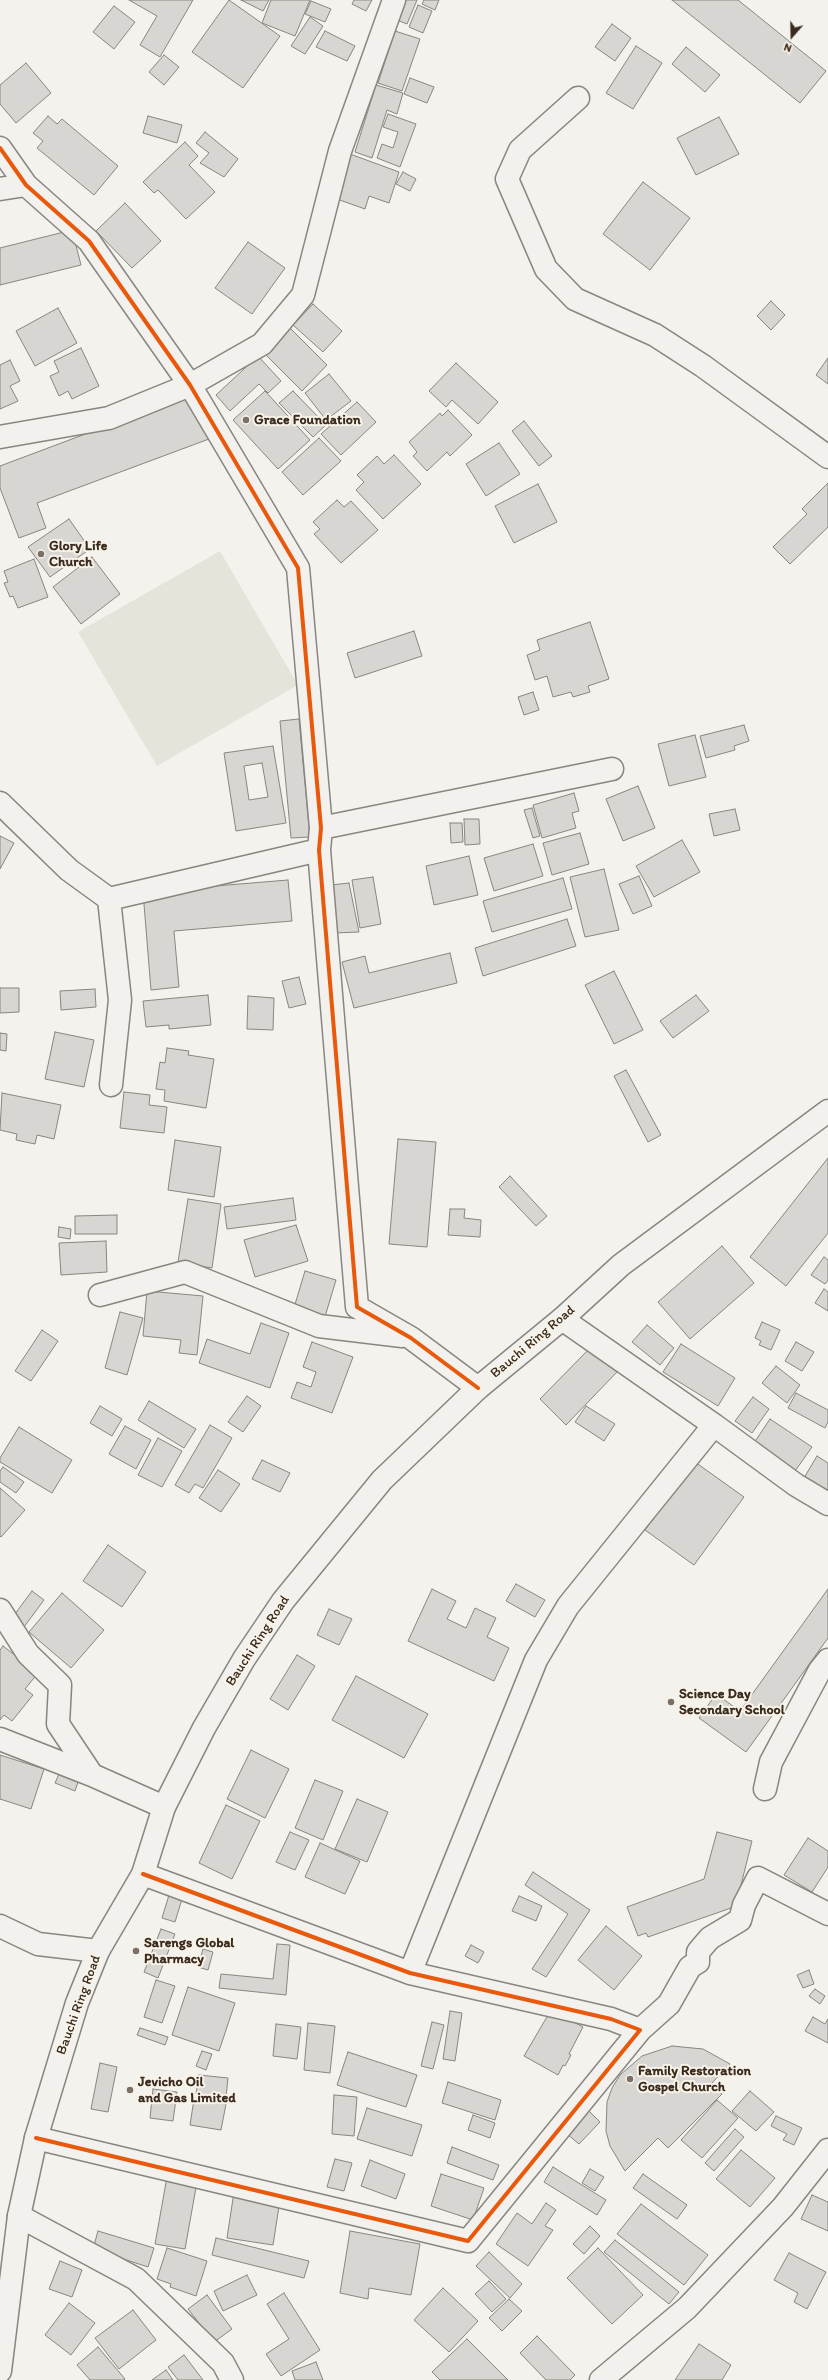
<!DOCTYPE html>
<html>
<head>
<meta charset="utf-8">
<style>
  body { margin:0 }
  #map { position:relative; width:828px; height:2380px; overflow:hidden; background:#f4f2ec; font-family:Itim,sans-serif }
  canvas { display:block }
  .north { position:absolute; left:772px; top:16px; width:40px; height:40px; -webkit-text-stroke:3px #f7f3e8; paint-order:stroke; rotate:200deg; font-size:11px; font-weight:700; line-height:16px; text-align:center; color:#3b2a1e }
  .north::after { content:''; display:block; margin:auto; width:14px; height:18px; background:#3b2a1e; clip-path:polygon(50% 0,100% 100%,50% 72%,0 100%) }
</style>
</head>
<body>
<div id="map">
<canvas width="828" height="2380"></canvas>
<div class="north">N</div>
</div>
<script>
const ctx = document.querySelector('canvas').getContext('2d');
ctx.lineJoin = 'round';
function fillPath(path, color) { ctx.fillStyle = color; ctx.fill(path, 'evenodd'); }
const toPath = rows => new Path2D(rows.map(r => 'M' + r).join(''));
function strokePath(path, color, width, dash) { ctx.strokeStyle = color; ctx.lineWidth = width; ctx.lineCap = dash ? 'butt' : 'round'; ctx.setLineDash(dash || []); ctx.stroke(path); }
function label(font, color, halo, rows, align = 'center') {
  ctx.font = font + ' Itim,sans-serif'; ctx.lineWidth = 4; ctx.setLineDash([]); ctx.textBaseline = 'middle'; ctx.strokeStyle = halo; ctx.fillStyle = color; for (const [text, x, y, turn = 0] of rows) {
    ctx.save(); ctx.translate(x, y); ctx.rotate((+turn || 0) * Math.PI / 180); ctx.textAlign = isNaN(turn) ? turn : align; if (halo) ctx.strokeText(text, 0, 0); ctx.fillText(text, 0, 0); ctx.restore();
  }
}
const green = toPath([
  [220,551,298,685,157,766,78,632]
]);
const building = toPath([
  [129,0,193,0,160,57,140,45,157,16,129,0],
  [229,0,280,36,243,88,192,52,229,0],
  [241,0,269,0,263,11,241,0],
  [271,0,310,0,295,36,262,23,271,0],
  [354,0,372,0,366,11,352,4,354,0],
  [399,0,417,0,407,24,392,18,399,0],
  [424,0,439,0,435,10,422,4,424,0],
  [672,0,738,0,826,71,800,103,672,0],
  [311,1,331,9,325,22,305,14,311,1],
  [418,5,432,11,423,33,409,27,418,5],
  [114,6,135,22,114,49,93,32,114,6],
  [310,17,323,26,305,54,291,46,310,17],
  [612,24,631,38,615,61,595,47,612,24],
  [325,31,355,46,347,61,316,47,325,31],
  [395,31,420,39,402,91,378,83,395,31],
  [636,46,662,63,633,109,606,93,636,46],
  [686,47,720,75,705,92,672,64,686,47],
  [164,55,179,67,164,85,149,72,164,55],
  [26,63,51,93,16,123,0,104,0,85,26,63],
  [410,78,434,87,427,103,404,94,410,78],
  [376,85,403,93,397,114,387,110,372,158,355,152,376,85],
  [388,114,416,124,400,167,377,158,382,144,393,148,398,132,383,127,388,114],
  [48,116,57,124,62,119,118,166,94,195,37,148,43,141,33,133,48,116],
  [148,116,182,125,177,143,143,133,148,116],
  [719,117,739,154,696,175,677,138,719,117],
  [205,132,238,159,224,177,200,163,209,153,196,143,205,132],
  [185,142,198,156,189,165,215,192,186,219,158,190,154,193,143,182,185,142],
  [350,154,399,172,389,203,369,196,365,209,334,198,350,154],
  [403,172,416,179,410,191,396,184,403,172],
  [643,182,690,218,650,270,603,234,643,182],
  [125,203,161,241,132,268,96,231,125,203],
  [72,230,81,265,0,285,0,248,72,230],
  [248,242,285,268,252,314,215,288,248,242],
  [771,301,785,315,771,330,757,316,771,301],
  [313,304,342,331,323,352,293,325,313,304],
  [58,308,77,343,35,366,16,331,58,308],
  [290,328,327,365,302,391,264,353,290,328],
  [81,348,99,386,72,399,68,391,59,396,50,376,59,372,54,361,81,348],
  [258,356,281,381,268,393,259,384,230,411,216,395,258,356],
  [828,358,828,384,816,375,828,358],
  [10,360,20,381,10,386,18,401,0,409,0,365,10,360],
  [456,363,498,402,478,424,452,400,446,407,429,391,456,363],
  [329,374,351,401,326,420,305,393,329,374],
  [265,391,310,440,278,469,233,420,265,391],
  [293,391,326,425,313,437,279,403,293,391],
  [192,394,209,439,37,503,46,528,19,538,0,488,0,466,192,394],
  [357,402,376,422,341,455,321,434,357,402],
  [448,410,472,435,450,456,447,452,427,471,413,456,417,452,409,442,440,413,442,416,448,410],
  [524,421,552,456,539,466,512,431,524,421],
  [319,438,341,461,303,495,282,472,319,438],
  [499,443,520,474,486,496,466,464,499,443],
  [394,455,421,484,383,519,356,490,364,482,357,475,377,456,384,464,394,455],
  [828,483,828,527,790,564,773,547,807,514,802,509,828,483],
  [538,484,557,522,514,543,495,506,538,484],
  [337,500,344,507,351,501,378,530,341,563,314,534,320,529,313,522,337,500],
  [69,519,90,549,50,577,28,547,69,519],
  [92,557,120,594,81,624,53,587,92,557],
  [34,559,48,597,18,608,13,596,10,597,4,583,8,582,4,571,34,559],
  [590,622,609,679,588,686,590,692,573,697,571,692,553,697,547,676,535,680,527,655,540,650,537,640,590,622],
  [414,631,422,656,355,678,347,653,414,631],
  [533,692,539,710,524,715,518,697,533,692],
  [299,719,310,837,291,838,280,721,299,719],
  [744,725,749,741,734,746,735,750,706,758,700,736,744,725],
  [695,735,706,777,669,786,658,744,695,735],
  [273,746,286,823,236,831,224,753,273,746],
  [262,763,268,797,249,800,244,766,262,763],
  [638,786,655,828,623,841,606,799,638,786],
  [574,793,579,811,572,813,576,828,542,838,533,805,574,793],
  [532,808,540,836,533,838,524,810,532,808],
  [735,809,740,830,714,836,709,814,735,809],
  [464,819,479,819,480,844,465,845,464,819],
  [450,823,462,823,463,842,451,843,450,823],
  [580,833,589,864,552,875,543,843,580,833],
  [0,836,14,843,0,869,0,836],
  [682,840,700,872,654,897,636,866,682,840],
  [533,844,543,876,494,891,484,858,533,844],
  [469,856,478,895,434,905,426,866,469,856],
  [604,869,619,930,585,937,570,877,604,869],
  [639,876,652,906,633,914,619,884,639,876],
  [373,877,381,924,360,928,352,880,373,877],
  [563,878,572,909,492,932,483,901,563,878],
  [288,880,292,921,174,931,179,987,151,990,143,892,288,880],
  [349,883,359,932,335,933,331,885,349,883],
  [567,919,576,946,483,976,475,948,567,919],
  [450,953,457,983,354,1008,342,962,365,956,369,973,450,953],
  [614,971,643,1030,614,1044,585,985,614,971],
  [299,977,306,1004,289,1008,282,981,299,977],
  [0,988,19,988,19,1012,0,1013,0,988],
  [95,989,96,1007,61,1010,60,991,95,989],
  [208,995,211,1025,169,1029,169,1025,146,1027,143,1001,208,995],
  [696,995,709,1011,673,1038,660,1021,696,995],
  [248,996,274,998,273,1030,247,1029,248,996],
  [55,1032,94,1040,84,1087,45,1079,55,1032],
  [0,1033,7,1034,6,1051,0,1050,0,1033],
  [167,1048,189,1051,188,1055,214,1059,206,1108,164,1101,165,1090,156,1089,160,1062,165,1063,167,1048],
  [626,1070,661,1135,648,1142,614,1076,626,1070],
  [124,1092,150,1095,149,1105,167,1107,164,1133,120,1128,124,1092],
  [2,1093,61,1105,54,1139,37,1135,35,1144,16,1140,17,1134,0,1130,2,1093],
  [398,1139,436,1142,427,1247,389,1244,398,1139],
  [175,1140,221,1147,214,1197,168,1190,175,1140],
  [828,1158,828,1233,786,1286,750,1257,828,1158],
  [510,1176,547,1216,536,1226,499,1187,510,1176],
  [293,1198,296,1220,227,1229,224,1207,293,1198],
  [188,1199,221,1204,212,1268,178,1262,188,1199],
  [450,1209,465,1209,464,1218,481,1220,480,1237,448,1235,450,1209],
  [117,1215,117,1234,75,1234,75,1216,117,1215],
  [296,1225,308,1261,255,1277,244,1240,296,1225],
  [59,1227,71,1229,70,1239,58,1237,59,1227],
  [106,1241,107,1272,61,1275,59,1243,106,1241],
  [722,1246,754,1283,690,1339,658,1302,722,1246],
  [824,1257,828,1260,828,1280,825,1284,811,1275,824,1257],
  [305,1271,336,1280,324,1320,293,1311,305,1271],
  [824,1289,828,1292,828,1311,815,1303,824,1289],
  [147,1291,203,1296,197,1355,179,1353,181,1340,143,1336,147,1291],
  [120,1312,143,1318,127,1375,105,1368,120,1312],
  [762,1322,780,1330,771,1350,759,1345,761,1341,755,1338,762,1322],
  [261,1323,289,1333,270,1388,199,1363,207,1339,250,1354,261,1323],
  [647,1325,674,1348,660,1365,632,1342,647,1325],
  [42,1330,58,1341,31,1381,15,1371,42,1330],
  [312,1342,353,1357,332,1413,291,1398,297,1382,311,1387,316,1372,303,1367,312,1342],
  [796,1342,814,1352,802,1371,785,1361,796,1342],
  [681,1344,735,1378,718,1406,663,1372,681,1344],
  [591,1347,617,1372,566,1425,540,1399,591,1347],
  [776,1366,800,1385,787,1403,762,1383,776,1366],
  [796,1393,828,1410,828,1422,825,1428,788,1408,796,1393],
  [247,1396,261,1406,243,1432,228,1422,247,1396],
  [753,1397,769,1409,752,1433,735,1421,753,1397],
  [149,1401,196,1429,184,1448,138,1420,149,1401],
  [100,1406,122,1419,112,1436,90,1423,100,1406],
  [586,1406,615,1424,604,1441,575,1422,586,1406],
  [770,1419,812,1447,795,1471,754,1443,770,1419],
  [210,1425,232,1438,203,1488,195,1484,189,1493,175,1485,210,1425],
  [125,1426,151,1440,136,1469,109,1454,125,1426],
  [19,1427,72,1460,52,1493,0,1462,0,1458,19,1427],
  [158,1438,182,1451,162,1487,138,1475,158,1438],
  [817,1456,828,1463,828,1499,801,1483,817,1456],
  [262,1460,290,1473,280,1492,252,1479,262,1460],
  [695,1462,744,1497,694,1565,645,1530,695,1462],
  [3,1467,24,1482,16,1493,0,1482,0,1471,3,1467],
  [218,1470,240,1484,221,1512,199,1498,218,1470],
  [0,1488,25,1510,1,1537,0,1536,0,1488],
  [108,1545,146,1572,122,1607,83,1581,108,1545],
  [516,1584,545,1600,535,1617,506,1601,516,1584],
  [432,1589,456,1601,447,1619,466,1628,475,1608,496,1618,487,1637,509,1648,494,1681,408,1641,432,1589],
  [828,1589,828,1638,746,1752,699,1718,716,1694,740,1711,828,1589],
  [32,1591,44,1600,21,1631,9,1622,32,1591],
  [62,1593,104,1630,71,1668,29,1632,62,1593],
  [329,1609,352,1619,339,1645,317,1635,329,1609],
  [3,1646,38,1673,25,1689,33,1695,12,1721,4,1715,0,1720,0,1650,3,1646],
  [297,1655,315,1666,288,1710,270,1699,297,1655],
  [356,1676,428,1714,404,1758,332,1720,356,1676],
  [251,1750,289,1769,265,1818,227,1799,251,1750],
  [0,1755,44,1769,31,1809,0,1799,0,1755],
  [59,1774,78,1782,75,1791,55,1783,59,1774],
  [315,1780,343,1791,323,1840,295,1828,315,1780],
  [357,1799,388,1812,367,1862,335,1849,357,1799],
  [226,1805,260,1821,232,1879,199,1863,226,1805],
  [290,1832,309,1840,295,1870,276,1862,290,1832],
  [717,1832,752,1841,735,1909,731,1908,648,1937,646,1933,638,1936,627,1907,704,1879,717,1832],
  [808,1838,828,1851,828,1867,812,1892,784,1875,808,1838],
  [320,1843,360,1861,345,1894,305,1877,320,1843],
  [533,1872,590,1910,546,1977,532,1969,568,1914,525,1885,533,1872],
  [169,1895,182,1899,175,1922,162,1918,169,1895],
  [519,1896,542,1906,536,1921,512,1911,519,1896],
  [606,1926,642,1956,614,1990,578,1960,606,1926],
  [161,1929,175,1934,158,1978,144,1972,161,1929],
  [277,1944,290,1945,286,1995,219,1988,221,1974,273,1979,277,1944],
  [471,1945,484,1952,478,1963,465,1956,471,1945],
  [203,1949,213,1952,208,1970,198,1967,203,1949],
  [809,1970,814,1984,803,1988,797,1975,809,1970],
  [156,1980,175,1986,162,2023,144,2017,156,1980],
  [188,1987,235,2003,219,2051,172,2035,188,1987],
  [815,1989,825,1996,820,2004,809,1996,815,1989],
  [551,2010,583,2027,569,2054,571,2055,565,2066,563,2065,558,2075,524,2056,551,2010],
  [450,2011,462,2013,455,2061,443,2059,450,2011],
  [813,2017,825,2024,828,2019,828,2043,805,2031,813,2017],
  [432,2022,444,2025,433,2069,421,2066,432,2022],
  [308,2023,335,2026,330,2073,304,2070,308,2023],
  [276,2024,301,2027,297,2059,273,2056,276,2024],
  [140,2028,168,2037,165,2045,137,2035,140,2028],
  [672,2046,703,2049,730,2064,711,2084,722,2094,668,2148,658,2138,625,2171,610,2146,606,2131,607,2102,612,2088,620,2075,642,2056,672,2046],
  [202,2051,212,2054,206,2070,196,2066,202,2051],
  [348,2052,417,2075,406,2107,337,2085,348,2052],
  [100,2063,117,2067,108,2112,91,2109,100,2063],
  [199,2075,228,2078,226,2097,196,2094,199,2075],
  [448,2082,501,2100,495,2120,442,2103,448,2082],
  [153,2089,177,2092,173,2121,150,2118,153,2089],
  [750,2091,774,2112,756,2131,732,2111,750,2091],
  [334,2095,357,2097,354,2136,332,2134,334,2095],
  [194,2099,226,2104,221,2130,190,2125,194,2099],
  [717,2100,738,2118,702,2158,681,2140,717,2100],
  [367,2108,422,2125,412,2156,357,2139,367,2108],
  [589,2111,600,2122,579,2144,567,2134,589,2111],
  [473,2115,495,2123,490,2138,468,2130,473,2115],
  [776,2116,802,2128,794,2145,783,2140,787,2134,771,2126,776,2116],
  [735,2129,744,2137,714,2171,705,2163,735,2129],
  [452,2147,499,2165,493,2180,447,2163,452,2147],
  [741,2150,775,2178,750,2207,716,2179,741,2150],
  [335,2159,352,2163,344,2191,327,2187,335,2159],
  [370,2160,405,2174,396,2199,361,2186,370,2160],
  [553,2167,606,2200,597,2215,544,2182,553,2167],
  [590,2169,604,2177,595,2191,582,2183,590,2169],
  [441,2174,484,2188,473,2220,431,2206,441,2174],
  [643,2174,687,2205,677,2219,633,2188,643,2174],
  [167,2177,197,2182,185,2249,155,2244,167,2177],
  [234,2192,280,2200,273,2245,227,2238,234,2192],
  [812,2195,828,2202,828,2231,801,2219,812,2195],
  [546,2203,556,2210,545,2226,553,2230,528,2266,496,2244,517,2213,532,2224,546,2203],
  [641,2204,708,2255,684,2285,617,2234,641,2204],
  [590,2226,600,2236,584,2254,573,2244,590,2226],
  [98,2231,154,2248,148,2267,93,2249,98,2231],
  [350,2231,420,2244,411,2295,369,2288,368,2299,340,2293,350,2231],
  [216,2238,309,2261,304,2278,212,2255,216,2238],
  [615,2240,679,2292,669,2304,604,2252,615,2240],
  [167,2248,207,2261,196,2296,170,2287,171,2284,157,2279,167,2248],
  [598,2248,643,2295,612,2324,567,2278,598,2248],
  [489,2252,522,2284,510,2298,476,2266,489,2252],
  [789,2253,826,2272,807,2309,794,2302,798,2293,774,2280,789,2253],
  [60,2261,82,2270,72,2297,49,2289,60,2261],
  [247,2275,257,2295,223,2311,214,2291,247,2275],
  [489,2281,506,2299,492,2312,475,2294,489,2281],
  [443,2288,478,2321,449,2352,414,2320,443,2288],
  [284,2293,320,2350,281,2376,266,2354,289,2339,267,2304,284,2293],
  [207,2295,232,2329,214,2342,188,2309,207,2295],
  [509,2299,522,2311,502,2331,489,2318,509,2299],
  [69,2303,95,2323,71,2355,45,2335,69,2303],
  [133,2310,156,2340,119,2369,95,2338,133,2310],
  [537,2336,575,2375,570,2380,546,2380,520,2353,537,2336],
  [467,2339,508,2380,440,2380,432,2372,467,2339],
  [699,2344,731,2365,722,2380,675,2380,699,2344],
  [98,2347,125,2379,124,2380,90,2380,77,2365,98,2347],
  [184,2355,203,2380,178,2380,168,2367,184,2355],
  [316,2362,323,2380,295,2380,292,2371,316,2362],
  [166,2370,173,2380,152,2380,166,2370]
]);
const minor = toPath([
  [578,98,520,150,507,179,546,269,575,299,655,335,703,366,828,457],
  [0,148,26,185,89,241,190,385,298,568,321,828,319,850,357,1307,411,1338,478,1388],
  [0,189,26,185],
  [0,437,109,418,190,385,262,344,303,295,340,151,394,0],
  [0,803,69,870,109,899,319,850],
  [321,828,612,769],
  [109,899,120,1000,111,1085],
  [100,1295,185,1272,319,1326,402,1336],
  [562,1319,714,1425,796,1485,828,1504],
  [0,1610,28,1654,60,1685,58,1724,92,1775,164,1807],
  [0,1739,92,1775],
  [765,1789,771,1762,820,1670,828,1660],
  [0,1926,38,1944,98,1951],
  [410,1973,536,1660,568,1606,714,1425],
  [640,2030,669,2004,690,1967,698,1962,698,1952,703,1946,710,1938,740,1920,744,1905,758,1878,828,1914],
  [36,2138,468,2241,640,2030,611,2019,410,1973,143,1874],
  [19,2216,136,2279,223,2363,232,2380],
  [601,2380,687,2308,783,2207,828,2150]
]);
const primary = toPath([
  [0,2371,19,2216,36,2138,77,2003,98,1951,143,1874,164,1807,204,1728,244,1659,283,1601,382,1480,478,1388,562,1319,621,1265,828,1111]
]);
const cycleway = toPath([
  [0,148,26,185,89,241,190,385,298,568,321,828,319,850,357,1307,411,1338,478,1388],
  [36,2138,468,2241,640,2030,611,2019,410,1973,143,1874]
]);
const markers = [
  [246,420,4,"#7c7066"],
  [41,554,4,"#7c7066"],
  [671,1702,4,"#7c7066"],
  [136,1951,4,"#7c7066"],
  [630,2079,4,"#7c7066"],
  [130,2090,4,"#7c7066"]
];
const poiNames = [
  ["Grace Foundation",254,420],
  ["Glory Life",49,546],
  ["Church",49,562],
  ["Science Day",679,1694],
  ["Secondary School",679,1710],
  ["Sarengs Global",144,1943],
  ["Pharmacy",144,1959],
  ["Family Restoration",638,2071],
  ["Gospel Church",638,2087],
  ["Jevicho Oil",138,2082],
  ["and Gas Limited",138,2098]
];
const streetNames = [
  ["Bauchi Ring Road",533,1342,-40],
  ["Bauchi Ring Road",258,1641,-57],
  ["Bauchi Ring Road",79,2005,-70]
];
fillPath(green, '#e6e3da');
fillPath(building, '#d8d6d2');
strokePath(building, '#898580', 1);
strokePath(minor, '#898580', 25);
strokePath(primary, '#898580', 25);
strokePath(minor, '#f2f1ed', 22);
strokePath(primary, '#f2f1ed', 22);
strokePath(cycleway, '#e8590c', 4);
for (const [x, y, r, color] of markers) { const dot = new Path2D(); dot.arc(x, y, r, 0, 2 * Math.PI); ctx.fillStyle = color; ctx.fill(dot); strokePath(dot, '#f7f3e8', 1.5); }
label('bold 14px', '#3b2a1e', '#f7f3e8', poiNames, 'left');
label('14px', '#3b2a1e', '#f7f3e8', streetNames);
</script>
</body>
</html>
